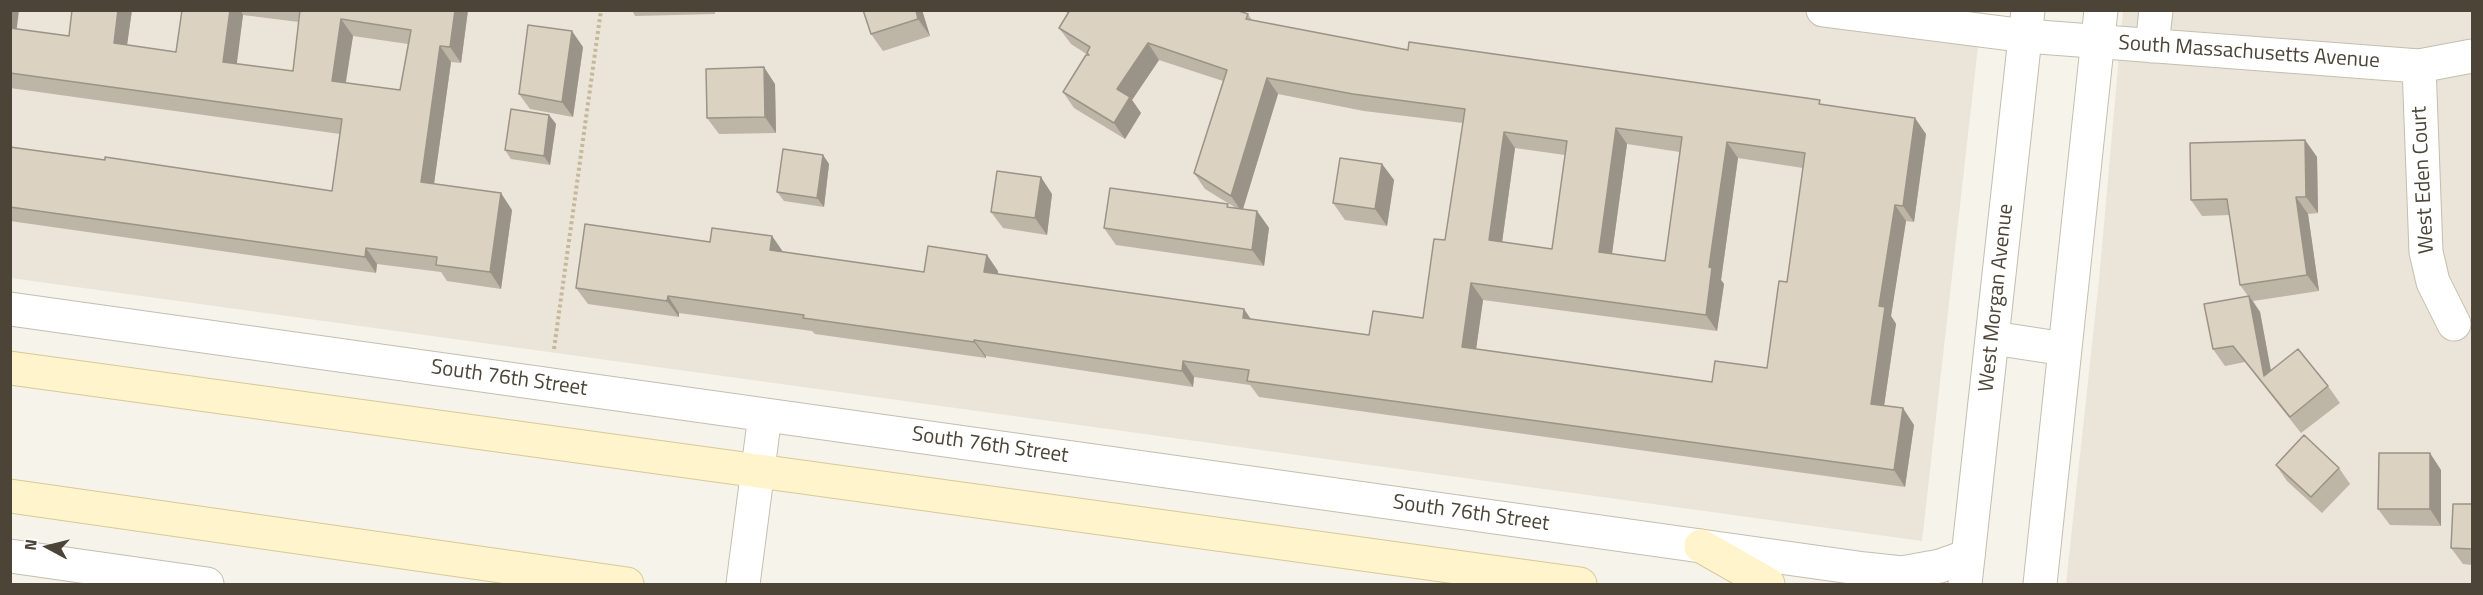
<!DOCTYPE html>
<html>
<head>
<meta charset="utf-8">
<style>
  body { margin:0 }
  #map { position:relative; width:2483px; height:595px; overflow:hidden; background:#f6f3ea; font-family:"Titillium Web",sans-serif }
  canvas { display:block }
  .frame { position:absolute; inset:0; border:12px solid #4b4437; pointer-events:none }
  .north { position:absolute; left:18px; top:517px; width:60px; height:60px; -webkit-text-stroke:4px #fff; paint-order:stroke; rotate:277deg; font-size:16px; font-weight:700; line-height:24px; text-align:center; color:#4b4437 }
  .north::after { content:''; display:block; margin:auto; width:21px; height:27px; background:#4b4437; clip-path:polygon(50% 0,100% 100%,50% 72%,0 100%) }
</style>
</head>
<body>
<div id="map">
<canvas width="2483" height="595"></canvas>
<div class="frame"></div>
<div class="north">N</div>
</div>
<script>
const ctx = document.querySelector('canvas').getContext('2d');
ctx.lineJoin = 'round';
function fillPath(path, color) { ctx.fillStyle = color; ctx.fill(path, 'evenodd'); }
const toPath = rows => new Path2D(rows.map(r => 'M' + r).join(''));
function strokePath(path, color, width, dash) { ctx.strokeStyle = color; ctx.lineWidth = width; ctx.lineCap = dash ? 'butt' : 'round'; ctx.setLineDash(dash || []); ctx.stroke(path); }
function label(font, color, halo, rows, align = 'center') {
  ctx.font = font + ' "Titillium Web",sans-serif'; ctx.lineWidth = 4.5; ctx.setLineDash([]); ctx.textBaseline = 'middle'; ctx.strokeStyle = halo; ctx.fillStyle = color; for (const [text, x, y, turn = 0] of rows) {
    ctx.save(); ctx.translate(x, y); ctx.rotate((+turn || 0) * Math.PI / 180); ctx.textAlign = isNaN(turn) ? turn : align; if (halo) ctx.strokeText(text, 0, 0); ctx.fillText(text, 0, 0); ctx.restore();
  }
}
const residential = toPath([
  [11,11,1982,11,1922,541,11,278],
  [2123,11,2472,11,2472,584,2066,584,2099,280]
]);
const path = toPath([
  [554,349,601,10]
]);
const minor = toPath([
  [1823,10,2026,36,2419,66,2472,56],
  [2152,46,2156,10],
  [2419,66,2426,252,2433,282,2454,324],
  [10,309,1865,569,1902,573,1940,566,1968,556],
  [10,556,207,584],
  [743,584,765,415]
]);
const tertiary = toPath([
  [1993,338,2065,349],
  [1965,584,2028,10],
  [2040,584,2101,10]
]);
const secondary = toPath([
  [10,368,1580,584],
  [10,496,627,584],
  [1701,546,1768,584]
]);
const wall = toPath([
  [10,10,17,29,69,36,72,10,132,10,127,45,176,52,182,10,468,10,461,63,451,62,434,184,512,210,501,289,447,281,441,272,377,264,376,273,10,221,10,147,332,191,340,134,10,88],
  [243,15,299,22,293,71,236,64],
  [353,36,408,44,400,90,346,83],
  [632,10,715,10,715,14,635,16],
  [863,10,922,10,930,36,883,51,871,34],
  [1064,10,1236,10,1248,14,1252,20,1408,50,1823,105,1926,134,1914,222,1906,221,1891,316,1896,324,1884,406,1914,425,1905,487,1259,397,1250,385,1194,377,1193,387,986,356,986,358,815,334,812,331,679,313,679,317,588,304,576,288,710,242,772,236,783,252,924,272,998,271,998,274,1251,319,1369,335,1423,318,1445,240,1463,123,1364,111,1278,94,1243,209,1257,211,1269,228,1264,266,1116,245,1104,228,1230,207,1236,208,1205,189,1194,173,1223,81,1159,60,1132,100,1141,113,1125,139,1074,108,1063,92,1088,55,1071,44,1059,28,1068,14],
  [1627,144,1680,152,1665,261,1612,254],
  [1515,148,1565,155,1552,249,1502,242],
  [1738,158,1803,168,1787,282,1767,368,1712,382,1476,349,1483,300,1717,331,1724,284,1721,280],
  [583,47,573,117,530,109,519,94],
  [775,84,776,133,719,134,707,118],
  [549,115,556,124,550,165,511,159,505,150],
  [2305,140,2317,157,2318,213,2308,214,2319,291,2253,301,2260,312,2271,371,2328,386,2340,403,2301,433,2245,362,2225,366,2213,349,2248,296,2240,285,2230,215,2202,216,2191,200],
  [823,155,829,164,824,207,784,201,777,192],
  [1382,164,1394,180,1387,226,1345,220,1333,203],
  [1052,194,1047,235,1003,228,991,212],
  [2276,465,2339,468,2350,484,2322,513,2287,481],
  [2441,470,2441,526,2390,525,2378,509],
  [2472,504,2472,565,2463,564,2451,548]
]);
const shadedWall = toPath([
  [10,10,19,10,15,43,10,38],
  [118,10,132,10,125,59,114,43],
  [230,10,240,10,243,15,235,78,223,62],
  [455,10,468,10,461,63,450,47],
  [916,10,922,10,930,36,918,19],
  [341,19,353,36,343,98,332,81],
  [572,31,583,47,573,117,562,102],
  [1148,43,1159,60,1132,100,1141,113,1125,139,1114,123,1117,89],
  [440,46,451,62,432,198,421,182],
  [764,67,775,84,776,133,765,117],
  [1267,78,1278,94,1242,212,1231,196],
  [549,115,556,124,550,165,544,156],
  [1915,118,1926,134,1914,222,1903,206],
  [1616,128,1627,144,1610,268,1599,252],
  [1504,132,1515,148,1500,257,1489,240],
  [2305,140,2317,157,2318,213,2306,197],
  [1727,142,1738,158,1721,280,1724,284,1717,331,1706,315,1709,267],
  [823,155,829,164,824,207,817,198],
  [1382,164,1394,180,1387,226,1375,209],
  [1041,177,1052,194,1047,235,1035,218],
  [501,193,512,210,501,289,490,272],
  [2296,197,2308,214,2319,291,2307,275],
  [1895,205,1906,221,1891,316,1896,324,1882,420,1871,404,1879,306],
  [1257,211,1269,228,1264,266,1252,250],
  [772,236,783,252,770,250],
  [366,248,377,264,376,273,365,257],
  [987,255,998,271,996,288,984,272],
  [1471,283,1483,300,1474,364,1462,347],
  [668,296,679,313,679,317,667,301],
  [2249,296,2260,312,2275,393,2264,376],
  [1244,309,1255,325,1243,318],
  [974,340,986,356,986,358,974,342],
  [1183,361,1194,377,1193,387,1182,371],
  [1903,408,1914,425,1905,487,1894,470],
  [2430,453,2441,470,2441,526,2430,509]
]);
const building = toPath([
  [72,10,118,10,114,43,176,52,182,10,230,10,223,62,293,71,300,10,455,10,450,47,440,46,421,182,501,193,490,272,436,265,437,257,366,248,365,257,10,207,10,147,105,160,105,157,332,191,342,119,10,73,10,28,69,36,72,10],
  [341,19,411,30,400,90,332,81,341,19],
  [863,10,916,10,918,19,871,34,863,10],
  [1070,10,1236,10,1248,14,1246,19,1408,50,1409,42,1820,100,1819,104,1915,118,1903,206,1895,205,1879,306,1885,307,1871,404,1903,408,1894,470,1247,381,1249,370,1183,361,1182,371,974,340,974,342,803,318,804,315,668,296,667,301,576,288,585,224,710,242,712,228,772,236,770,250,924,272,928,246,987,255,984,272,1244,309,1243,318,1369,335,1373,311,1423,318,1434,239,1445,240,1465,109,1353,94,1267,78,1231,196,1194,173,1227,70,1148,43,1117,89,1130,97,1114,123,1063,92,1086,55,1089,55,1087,53,1090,47,1059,28,1070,10],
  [1616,128,1682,137,1665,261,1599,252,1616,128],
  [1504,132,1567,141,1552,249,1489,240,1504,132],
  [1727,142,1805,153,1787,282,1779,281,1767,368,1715,361,1712,382,1462,347,1471,283,1706,315,1712,268,1709,267,1727,142],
  [528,25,572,31,562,102,519,94,528,25],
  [764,67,765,117,707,118,706,69,764,67],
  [511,109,549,115,544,156,505,150,511,109],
  [2305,140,2306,197,2296,197,2307,275,2240,285,2227,199,2191,200,2190,143,2305,140],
  [783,149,823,155,817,198,777,192,783,149],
  [1340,158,1382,164,1375,209,1333,203,1340,158],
  [997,171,1041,177,1035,218,991,212,997,171],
  [1110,188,1228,204,1227,207,1257,211,1252,250,1104,228,1110,188],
  [2249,296,2264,376,2298,349,2328,386,2290,417,2233,346,2213,349,2204,304,2249,296],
  [2304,435,2339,468,2311,497,2276,465,2304,435],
  [2379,453,2430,453,2430,509,2378,509,2379,453],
  [2453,504,2472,504,2472,549,2451,548,2453,504]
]);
const streetNames = [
  ["South Massachusetts Avenue",2249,53,4],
  ["West Eden Court",2424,180,-93],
  ["West Morgan Avenue",1997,298,-84],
  ["South 76th Street",509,379,8],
  ["South 76th Street",990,446,8],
  ["South 76th Street",1471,514,8]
];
fillPath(residential, '#eae5d8');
strokePath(minor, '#c5beae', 35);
strokePath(tertiary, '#c5beae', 35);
strokePath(secondary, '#d9c897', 35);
strokePath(path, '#c5b89b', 4, [3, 3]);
strokePath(minor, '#fff', 33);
strokePath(tertiary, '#fff', 33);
strokePath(secondary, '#fff4cb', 33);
fillPath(wall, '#bdb5a6');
fillPath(shadedWall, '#9a9387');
fillPath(building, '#dcd2c1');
strokePath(building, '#9a9387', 1.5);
label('21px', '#4b4437', '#fff', streetNames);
</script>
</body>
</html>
